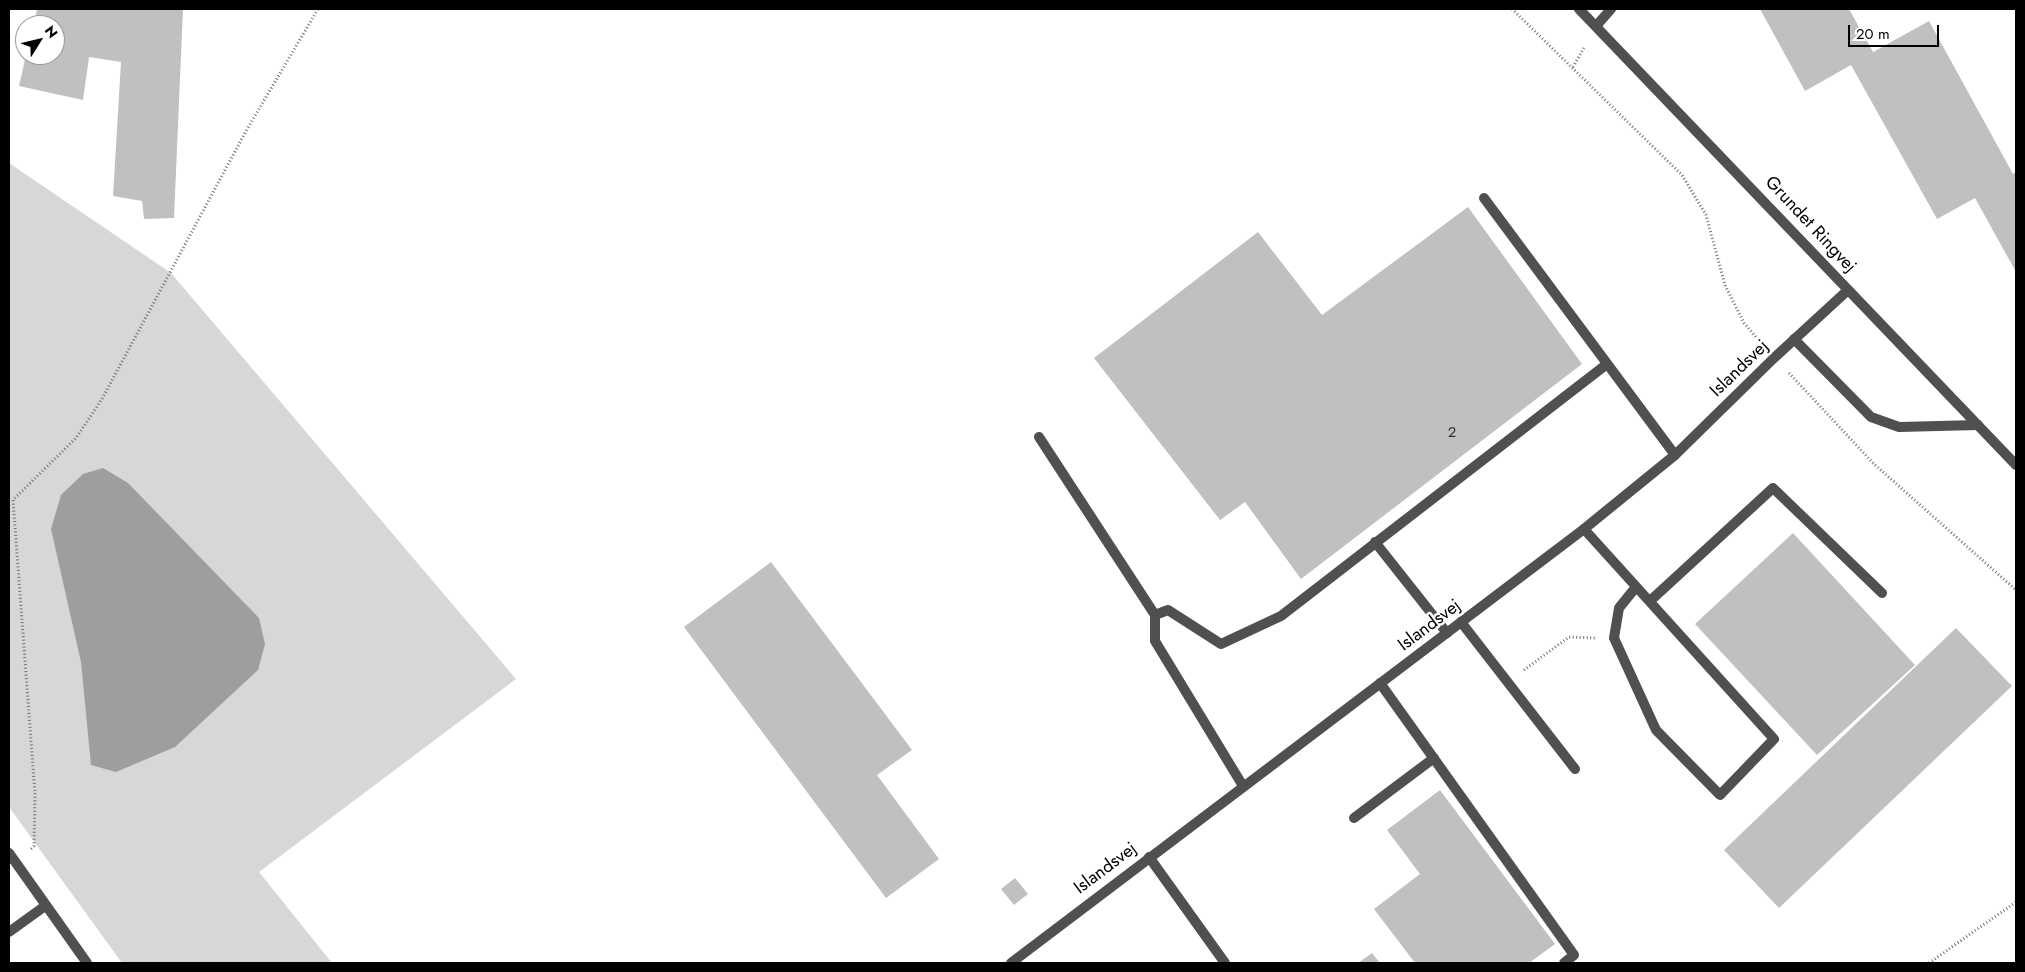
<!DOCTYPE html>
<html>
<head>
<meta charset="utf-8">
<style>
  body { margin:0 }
  #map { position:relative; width:2025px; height:972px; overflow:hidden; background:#fff; font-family:Jost,sans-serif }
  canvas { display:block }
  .frame { position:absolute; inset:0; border:10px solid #000; pointer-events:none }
  .north { position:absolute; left:15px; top:15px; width:50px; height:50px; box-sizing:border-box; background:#fff; border:1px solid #999; border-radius:50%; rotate:54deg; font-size:14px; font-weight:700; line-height:20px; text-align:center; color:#000 }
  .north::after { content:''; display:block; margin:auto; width:18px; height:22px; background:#000; clip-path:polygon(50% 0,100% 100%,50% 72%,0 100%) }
  .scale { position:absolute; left:1848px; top:25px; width:91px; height:22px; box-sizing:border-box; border:2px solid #000; border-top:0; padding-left:6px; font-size:15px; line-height:18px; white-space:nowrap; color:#000; -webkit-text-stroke:4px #fff; paint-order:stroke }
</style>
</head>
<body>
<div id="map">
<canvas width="2025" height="972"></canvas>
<div class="frame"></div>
<div class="north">N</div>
<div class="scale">20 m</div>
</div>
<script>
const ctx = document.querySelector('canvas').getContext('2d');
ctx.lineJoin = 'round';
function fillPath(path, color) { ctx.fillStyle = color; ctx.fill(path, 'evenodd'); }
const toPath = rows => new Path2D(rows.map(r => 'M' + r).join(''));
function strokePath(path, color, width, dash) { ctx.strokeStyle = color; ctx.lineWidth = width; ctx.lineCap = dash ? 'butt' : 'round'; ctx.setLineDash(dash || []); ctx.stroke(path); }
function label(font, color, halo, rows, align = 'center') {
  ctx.font = font + ' Jost,sans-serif'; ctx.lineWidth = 5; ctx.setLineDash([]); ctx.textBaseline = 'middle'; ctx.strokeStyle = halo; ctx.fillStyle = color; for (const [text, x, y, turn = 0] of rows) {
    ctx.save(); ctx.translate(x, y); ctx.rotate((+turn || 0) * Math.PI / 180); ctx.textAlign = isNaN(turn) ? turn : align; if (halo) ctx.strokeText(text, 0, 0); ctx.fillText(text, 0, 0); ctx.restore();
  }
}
const green = toPath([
  [9,163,171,273,516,679,259,872,332,963,122,963,9,807]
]);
const water = toPath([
  [103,468,128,483,259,618,265,644,258,670,175,747,116,772,91,765,81,662,51,529,61,495,83,474]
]);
const building = toPath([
  [37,9,183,9,174,218,144,219,142,201,113,196,121,62,89,57,83,100,19,86,26,55,55,55,55,25,34,25],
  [1760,9,1849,9,1873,52,1929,21,2013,174,2016,172,2016,272,1975,198,1937,219,1851,65,1805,91],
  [1468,207,1582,364,1301,579,1245,502,1220,520,1094,358,1258,232,1322,315],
  [1793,533,1915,665,1817,755,1695,624],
  [771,562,912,750,877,775,939,859,886,898,684,627],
  [1956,628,2012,686,1779,908,1724,850],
  [1440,790,1555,944,1529,963,1415,963,1374,909,1420,874,1387,830],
  [1015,878,1028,894,1014,905,1001,889],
  [1372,953,1380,963,1358,963]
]);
const path = toPath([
  [1512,9,1682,175,1706,215,1725,285,1744,323,1761,343],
  [1573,67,1585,46],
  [1789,373,1874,464,2016,590],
  [1524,670,1569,637,1595,638],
  [31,849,34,846,35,794,13,500,76,438,102,399,246,131,318,9],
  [1929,963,2016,902]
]);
const service = toPath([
  [1484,198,1675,455],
  [1794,339,1871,417,1899,427,1978,425],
  [1039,437,1155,615,1168,610,1221,644,1281,616,1607,364],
  [1584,529,1774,739,1720,795,1656,730,1614,638,1619,608,1636,587],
  [1375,542,1447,633],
  [1650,601,1773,488,1882,593],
  [1155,615,1155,641,1243,786],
  [1461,622,1575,769],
  [1380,683,1574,955,1564,963],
  [1354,818,1434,758],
  [1149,857,1225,963]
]);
const minor = toPath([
  [1597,25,1611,9],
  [9,853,87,963],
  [9,932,45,906],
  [1011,963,1584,529,1675,455,1774,358,1848,290]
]);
const tertiary = toPath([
  [1579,9,2016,465]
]);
const numberNames = [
  ["2",1452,433]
];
const streetNames = [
  ["Grundet Ringvej",1810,225,47],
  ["Islandsvej",1740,369,-44],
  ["Islandsvej",1430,626,-37],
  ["Islandsvej",1106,869,-37]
];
fillPath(green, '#d7d7d7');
fillPath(water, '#9e9e9e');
fillPath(building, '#c0c0c0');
strokePath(path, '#727272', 3, [1, 2.5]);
strokePath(service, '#505050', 10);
strokePath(minor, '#505050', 10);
strokePath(tertiary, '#505050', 10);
label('15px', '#303030', null, numberNames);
label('18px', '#000', '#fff', streetNames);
</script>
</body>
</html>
